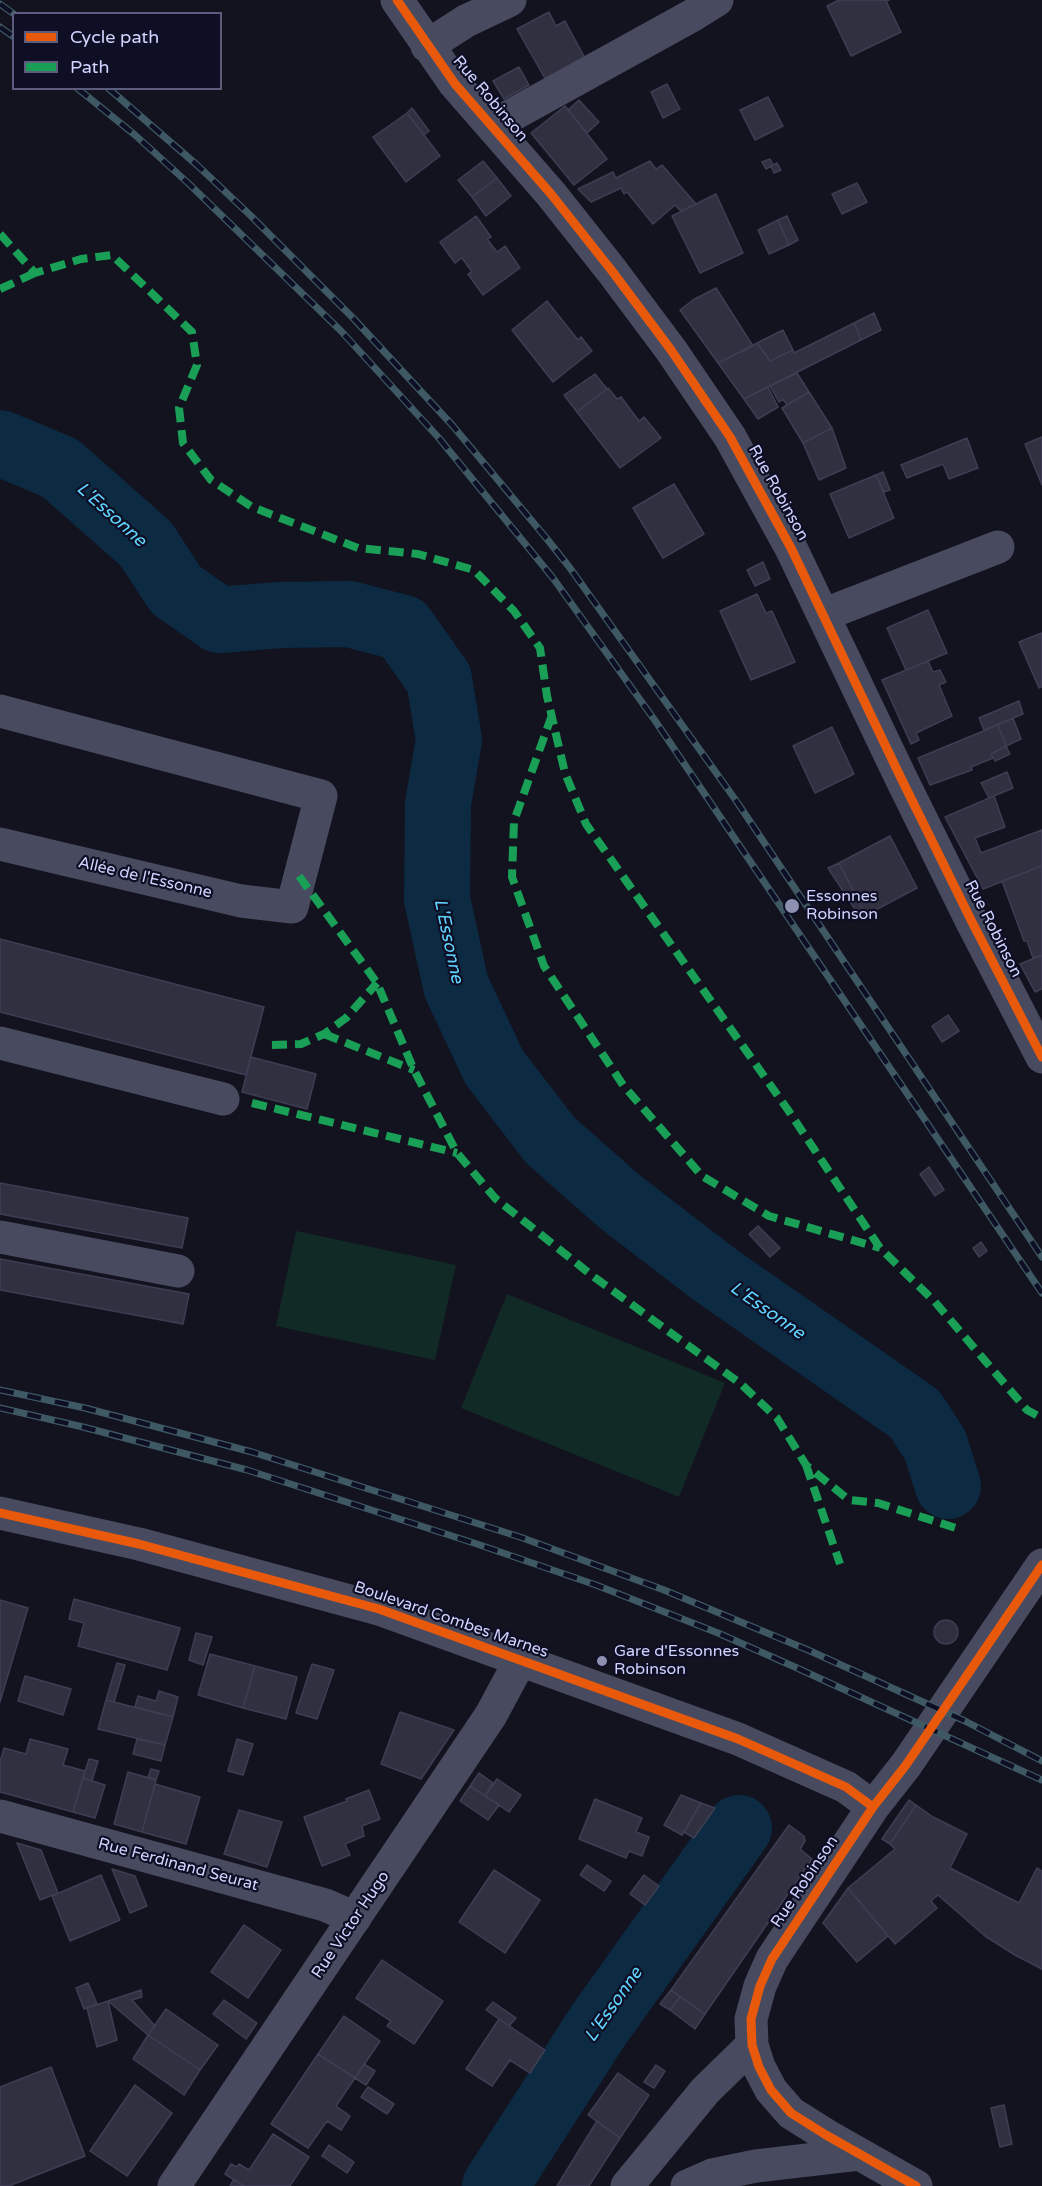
<!DOCTYPE html>
<html>
<head>
<meta charset="utf-8">
<style>
  body { margin:0 }
  #map { position:relative; width:1042px; height:2186px; overflow:hidden; background:#13131f; font-family:"Varela Round",sans-serif }
  canvas { display:block }
  .legend { position:absolute; left:12px; top:12px; width:210px; height:78px; box-sizing:border-box; background:#0e0e24; border:2px solid #5c5d7c; margin:0; padding:8px 10px; list-style:none; font-size:18px; color:#d1d4ff }
  .legend li { display:flex; align-items:center; gap:12px; height:30px }
  .legend b { width:30px; border:2px solid #5c5d7c }
</style>
</head>
<body>
<div id="map">
<canvas width="1042" height="2186"></canvas>
<ul class="legend">
<li><b style="height:8px;background:#e8590c"></b>Cycle path</li>
<li><b style="height:8px;background:#1a9f57"></b>Path</li>
</ul>
</div>
<script>
const ctx = document.querySelector('canvas').getContext('2d');
ctx.lineJoin = 'round';
function fillPath(path, color) { ctx.fillStyle = color; ctx.fill(path, 'evenodd'); }
const toPath = rows => new Path2D(rows.map(r => 'M' + r).join(''));
function strokePath(path, color, width, dash) { ctx.strokeStyle = color; ctx.lineWidth = width; ctx.lineCap = dash ? 'butt' : 'round'; ctx.setLineDash(dash || []); ctx.stroke(path); }
function label(font, color, halo, rows, align = 'center') {
  ctx.font = font + ' "Varela Round",sans-serif'; ctx.lineWidth = 4.5; ctx.setLineDash([]); ctx.textBaseline = 'middle'; ctx.strokeStyle = halo; ctx.fillStyle = color; for (const [text, x, y, turn = 0] of rows) {
    ctx.save(); ctx.translate(x, y); ctx.rotate((+turn || 0) * Math.PI / 180); ctx.textAlign = isNaN(turn) ? turn : align; if (halo) ctx.strokeText(text, 0, 0); ctx.fillText(text, 0, 0); ctx.restore();
  }
}
const green = toPath([
  [296,1231,456,1265,435,1360,276,1326],
  [507,1294,725,1383,679,1497,461,1408]
]);
const river = toPath([
  [0,443,60,468,146,544,176,590,219,620,280,615,349,614,403,628,439,679,449,740,438,804,437,899,456,986,494,1067,550,1140,619,1201,714,1274,915,1414,935,1445,948,1486],
  [495,2186,598,2026,739,1828]
]);
const building = toPath([
  [839,0,889,0,886,1,901,32,851,56,827,6,839,0],
  [549,12,556,26,565,21,586,60,547,82,517,29,549,12],
  [519,67,529,85,504,99,493,81,519,67],
  [667,84,680,109,663,118,651,92,667,84],
  [768,97,783,126,755,140,740,110,768,97],
  [579,100,599,122,587,133,568,110,579,100],
  [565,106,607,159,574,185,531,133,565,106],
  [412,108,429,131,424,135,407,113,412,108],
  [407,113,440,156,406,182,373,137,407,113],
  [770,159,773,165,766,169,762,162,770,159],
  [483,161,497,178,472,197,458,180,483,161],
  [650,161,656,169,662,165,696,204,681,211,675,205,653,224,627,192,624,194,621,188,591,202,578,189,613,172,616,178,650,161],
  [777,163,781,170,774,173,771,166,777,163],
  [497,178,511,196,486,216,472,197,497,178],
  [857,183,867,202,842,214,832,194,857,183],
  [716,194,743,253,700,273,672,216,716,194],
  [476,216,491,237,487,239,497,252,505,246,520,268,483,295,468,274,472,272,462,258,455,263,440,242,476,216],
  [787,216,798,240,789,245,778,220,787,216],
  [778,220,789,245,769,254,758,230,778,220],
  [716,288,753,346,718,363,680,310,693,300,716,288],
  [547,301,578,340,581,337,592,351,553,382,512,330,547,301],
  [874,313,881,330,861,340,854,323,874,313],
  [854,323,861,340,744,399,718,363,757,343,770,361,793,350,794,353,854,323],
  [783,330,793,350,770,361,757,343,783,330],
  [797,373,809,392,787,405,783,399,779,402,770,386,797,373],
  [595,374,607,389,577,412,564,395,595,374],
  [768,387,778,407,758,419,744,399,768,387],
  [608,388,617,399,621,397,639,421,644,417,661,438,620,468,577,412,608,388],
  [809,392,832,428,803,443,782,408,809,392],
  [832,428,846,468,819,480,803,443,832,428],
  [1042,437,1042,485,1025,444,1042,437],
  [967,438,978,468,949,479,943,464,907,478,901,465,967,438],
  [883,472,890,490,884,492,876,475,883,472],
  [876,475,894,518,849,538,830,494,876,475],
  [674,484,704,534,663,558,633,508,674,484],
  [763,562,770,579,755,586,747,570,763,562],
  [757,594,766,613,772,611,795,662,751,680,720,611,757,594],
  [928,610,947,653,906,670,887,628,928,610],
  [1042,633,1042,687,1039,688,1019,642,1042,633],
  [928,661,933,672,940,670,946,682,939,685,952,716,916,733,919,740,911,744,882,680,928,661],
  [1019,701,1023,714,984,730,979,718,1019,701],
  [1013,718,1021,739,1006,746,998,725,1013,718],
  [998,725,1006,746,991,754,993,758,971,767,972,770,930,785,918,758,998,725],
  [832,727,854,774,815,793,793,746,832,727],
  [1006,746,1010,754,995,761,991,754,1006,746],
  [1007,772,1013,788,989,798,981,783,1007,772],
  [994,796,1005,827,975,838,981,853,1042,830,1042,866,983,889,945,817,994,796],
  [890,836,917,888,866,915,839,863,890,836],
  [839,863,866,915,860,917,828,868,839,863],
  [1042,866,1042,955,1033,958,1027,941,1024,941,1002,881,1042,866],
  [0,939,264,1007,246,1075,0,1012,0,939],
  [1042,955,1042,989,1035,992,1020,964,1042,955],
  [948,1015,959,1031,942,1042,932,1026,948,1015],
  [251,1057,316,1074,307,1109,242,1092,251,1057],
  [929,1167,944,1190,935,1196,920,1174,929,1167],
  [0,1183,188,1218,182,1248,0,1214,0,1183],
  [758,1226,780,1248,770,1257,749,1234,758,1226],
  [981,1242,987,1251,979,1257,973,1248,981,1242],
  [0,1259,189,1294,183,1324,0,1290,0,1259],
  [74,1599,180,1628,167,1670,78,1646,84,1623,69,1619,74,1599],
  [0,1600,28,1608,0,1702,0,1600],
  '934 1632a12 12 0 1 1 24 0a12 12 0 1 1-24 0Z',
  [196,1633,212,1637,203,1665,189,1660,196,1633],
  [210,1654,255,1666,243,1708,198,1695,210,1654],
  [117,1663,125,1665,114,1702,106,1700,117,1663],
  [312,1664,334,1670,317,1719,296,1713,312,1664],
  [255,1666,297,1677,286,1719,243,1708,255,1666],
  [25,1676,71,1689,63,1715,18,1701,25,1676],
  [159,1691,178,1697,173,1717,135,1707,138,1696,156,1701,159,1691],
  [106,1700,173,1717,165,1745,98,1729,106,1700],
  [400,1712,454,1730,421,1779,381,1764,400,1712],
  [30,1739,68,1749,63,1765,85,1771,73,1812,0,1792,0,1762,4,1748,26,1754,30,1739],
  [137,1739,165,1745,161,1761,133,1754,137,1739],
  [237,1739,253,1744,243,1775,228,1771,237,1739],
  [89,1759,98,1761,92,1781,83,1778,89,1759],
  [151,1769,159,1771,156,1780,148,1777,151,1769],
  [128,1772,156,1780,142,1832,114,1824,128,1772],
  [479,1773,493,1783,485,1796,470,1786,479,1773],
  [83,1778,105,1785,95,1818,73,1812,83,1778],
  [497,1779,521,1795,509,1812,485,1796,497,1779],
  [155,1784,200,1797,186,1844,142,1832,155,1784],
  [470,1786,499,1805,488,1820,460,1801,470,1786],
  [369,1790,380,1819,362,1826,364,1836,345,1844,350,1855,322,1866,304,1817,347,1801,346,1799,369,1790],
  [681,1795,701,1803,682,1835,664,1825,681,1795],
  [595,1799,642,1818,636,1832,649,1837,642,1856,629,1851,626,1858,579,1839,595,1799],
  [909,1800,916,1805,890,1844,882,1839,909,1800],
  [701,1803,715,1808,694,1838,684,1832,701,1803],
  [916,1805,933,1817,967,1834,950,1868,1019,1903,1037,1868,1042,1871,1042,1969,1015,1955,985,1936,938,1895,931,1901,937,1908,895,1944,848,1888,895,1849,890,1844,916,1805],
  [239,1810,282,1822,267,1867,224,1854,239,1810],
  [789,1825,804,1836,805,1841,800,1849,812,1859,705,2014,671,1990,789,1825],
  [17,1843,41,1850,58,1893,40,1900,17,1843],
  [587,1865,611,1881,604,1891,580,1875,587,1865],
  [112,1869,135,1876,147,1906,130,1913,112,1869],
  [494,1870,540,1900,505,1953,459,1922,494,1870],
  [101,1875,120,1920,70,1941,52,1896,101,1875],
  [644,1875,659,1886,645,1905,630,1894,644,1875],
  [848,1888,888,1936,857,1962,823,1923,848,1888],
  [244,1925,281,1950,248,1998,211,1972,244,1925],
  [382,1960,443,2001,414,2044,387,2026,391,2021,356,1998,382,1960],
  [88,1983,97,2004,84,2009,76,1988,88,1983],
  [141,1990,142,1997,132,2000,155,2026,148,2035,108,2001,141,1990],
  [671,1990,680,1997,670,2010,660,2004,671,1990],
  [680,1997,705,2014,695,2029,670,2010,680,1997],
  [224,2000,257,2023,246,2039,213,2014,224,2000],
  [108,2001,117,2040,97,2047,87,2008,108,2001],
  [493,2002,516,2018,509,2026,486,2010,493,2002],
  [166,2009,218,2045,200,2070,148,2035,166,2009],
  [344,2016,380,2041,355,2078,318,2054,344,2016],
  [499,2019,545,2050,530,2073,510,2060,492,2086,466,2069,499,2019],
  [148,2035,200,2070,184,2095,133,2059,148,2035],
  [318,2054,355,2078,336,2106,350,2116,341,2130,327,2121,308,2148,271,2124,318,2054],
  [364,2064,375,2071,366,2085,355,2078,364,2064],
  [656,2065,665,2071,654,2088,644,2082,656,2065],
  [51,2067,85,2156,9,2186,0,2186,0,2087,51,2067],
  [618,2073,649,2095,620,2138,588,2115,618,2073],
  [135,2085,172,2113,127,2176,90,2151,135,2085],
  [368,2087,394,2104,387,2114,361,2097,368,2087],
  [1004,2105,1012,2144,1000,2147,991,2108,1004,2105],
  [597,2121,620,2138,589,2186,557,2186,597,2121],
  [273,2134,309,2157,290,2186,244,2186,225,2174,231,2164,237,2167,239,2164,249,2170,273,2134],
  [329,2145,354,2162,347,2173,322,2156,329,2145],
  [234,2179,244,2186,230,2186,234,2179]
]);
const minor = toPath([
  [397,0,455,84,551,194,612,271,671,350,730,437,791,548,900,776,972,922,1042,1057],
  [427,46,466,21,510,0],
  [492,126,693,15,717,0],
  [823,615,998,547],
  [0,711,321,796,292,907,241,901,0,844],
  [0,1043,223,1099],
  [0,1237,178,1271],
  [0,1513,139,1544,379,1609,738,1739,846,1787,873,1807],
  [0,1816,325,1905,355,1918],
  [174,2186,491,1715,521,1659],
  [627,2186,705,2091,752,2045],
  [687,2186,712,2175,756,2166,859,2154],
  [916,2186,826,2135,791,2113,771,2090,759,2067,752,2045,751,2019,760,1986,772,1959,873,1807,906,1765,1042,1565]
]);
const rail = toPath([
  [0,4,14,14],
  [0,27,14,37],
  [77,88,135,135,188,183,341,331,438,437,553,578,656,722,1042,1293],
  [108,88,197,165,251,216,354,319,453,426,547,539,570,568,737,802,1042,1257],
  [0,1390,85,1408,252,1452,520,1537,664,1590,808,1650,965,1721,1042,1761],
  [0,1408,83,1427,247,1470,477,1544,596,1585,718,1633,797,1668,1042,1780]
]);
const quiet = toPath([
  [0,234,35,273,81,259,112,255,192,332,197,365,179,408,183,443,211,480,252,507,358,548,418,554,474,570,514,611,540,648,547,696,565,773,586,824,788,1110,880,1248,935,1302,1027,1410,1042,1418],
  [0,289,35,273],
  [552,715,514,821,512,877,544,966,623,1085,702,1176,769,1216,880,1248],
  [299,876,377,983,414,1070,457,1153,495,1198,594,1277,741,1384,777,1418,806,1465,849,1500,878,1503,959,1529],
  [324,1034,414,1070],
  [272,1045,301,1044,324,1034,346,1018,377,983],
  [252,1103,457,1153],
  [806,1465,840,1564]
]);
const cycleway = toPath([
  [397,0,455,84,551,194,612,271,671,350,730,437,791,548,900,776,972,922,1042,1057],
  [0,1513,139,1544,379,1609,738,1739,846,1787,873,1807],
  [916,2186,826,2135,791,2113,771,2090,759,2067,752,2045,751,2019,760,1986,772,1959,873,1807,906,1765,1042,1565]
]);
const markers = [
  [792,906,8,"#8e90b1"],
  [602,1661,6,"#8e90b1"]
];
const streetNames = [
  ["Rue Robinson",490,99,50],
  ["Rue Robinson",778,493,61],
  ["Allée de l'Essonne",145,878,13],
  ["Rue Robinson",993,929,63],
  ["Boulevard Combes Marnes",451,1620,19],
  ["Rue Ferdinand Seurat",178,1865,15],
  ["Rue Robinson",805,1882,-56],
  ["Rue Victor Hugo",351,1925,-56]
];
const poiNames = [
  ["Essonnes",806,897],
  ["Robinson",806,915],
  ["Gare d'Essonnes",614,1652],
  ["Robinson",614,1670]
];
const waterNames = [
  ["L'Essonne",111,515,42],
  ["L'Essonne",448,941,78],
  ["L'Essonne",767,1311,35],
  ["L'Essonne",614,2005,-55]
];
fillPath(green, '#112a26');
strokePath(river, '#0c2a42', 66);
fillPath(building, '#313041');
strokePath(building, '#3d3e53', 1.5);
strokePath(minor, '#484b60', 33);
strokePath(rail, '#3e5964', 7);
strokePath(rail, '#0e0e24', 4.5, [14]);
strokePath(quiet, '#1a9f57', 8, [15, 8]);
strokePath(cycleway, '#e8590c', 9);
for (const [x, y, r, color] of markers) { const dot = new Path2D(); dot.arc(x, y, r, 0, 2 * Math.PI); ctx.fillStyle = color; ctx.fill(dot); strokePath(dot, '#0e0e24', 2); }
label('16px', '#d1d4ff', '#0e0e24', streetNames);
label('16px', '#d1d4ff', '#0e0e24', poiNames, 'left');
label('italic 18px', '#5fd4ff', '#0e0e24', waterNames);
</script>
</body>
</html>
